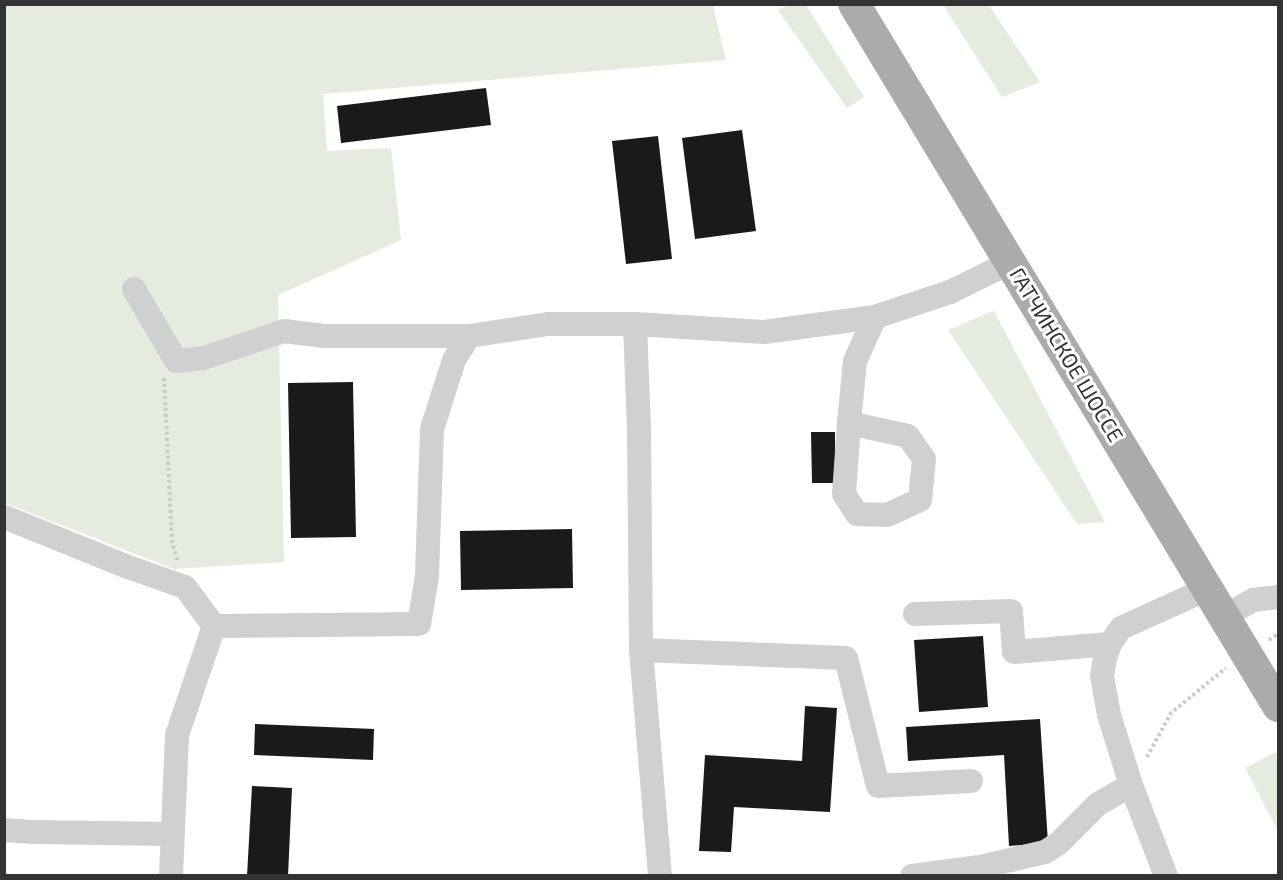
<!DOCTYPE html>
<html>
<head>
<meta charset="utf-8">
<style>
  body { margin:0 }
  #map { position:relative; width:1283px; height:880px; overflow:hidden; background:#fff; font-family:"Exo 2",sans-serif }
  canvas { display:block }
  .frame { position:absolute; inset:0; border:6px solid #333; pointer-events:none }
</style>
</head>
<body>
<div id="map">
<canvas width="1283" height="880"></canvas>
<div class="frame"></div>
</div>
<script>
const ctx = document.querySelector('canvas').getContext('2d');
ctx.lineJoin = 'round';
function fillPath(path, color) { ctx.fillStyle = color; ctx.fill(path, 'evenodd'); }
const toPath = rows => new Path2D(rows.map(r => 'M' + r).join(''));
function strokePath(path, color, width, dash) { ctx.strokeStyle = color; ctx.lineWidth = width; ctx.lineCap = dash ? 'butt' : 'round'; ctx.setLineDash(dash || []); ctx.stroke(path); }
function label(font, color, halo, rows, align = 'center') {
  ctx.font = font + ' "Exo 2",sans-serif'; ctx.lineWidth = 6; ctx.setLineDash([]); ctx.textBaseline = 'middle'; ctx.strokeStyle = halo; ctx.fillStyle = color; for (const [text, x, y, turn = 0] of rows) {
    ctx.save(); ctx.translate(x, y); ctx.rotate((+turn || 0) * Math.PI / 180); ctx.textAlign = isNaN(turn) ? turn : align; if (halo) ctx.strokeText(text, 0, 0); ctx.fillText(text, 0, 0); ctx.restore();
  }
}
const green = toPath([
  [4,5,713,5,726,60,323,94,327,151,391,148,401,240,278,295,284,562,174,569,5,503],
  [788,5,806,5,864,97,847,108,778,10],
  [943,5,989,5,1040,82,1002,97],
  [993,311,994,311,1105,522,1077,524,948,330],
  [1276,752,1278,757,1278,831,1245,768]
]);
const building = toPath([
  [486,88,491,125,341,143,337,106],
  [742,130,756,231,695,239,682,138],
  [658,136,672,259,626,264,612,141],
  [353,382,356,537,291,538,288,383],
  [811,432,835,432,835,483,812,483],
  [572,529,573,588,461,590,460,531],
  [983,636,988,707,919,712,914,640],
  [805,706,837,708,830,812,734,807,731,852,699,851,705,755,802,761],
  [1040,719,1048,843,1009,846,1004,755,908,761,906,727],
  [255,724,374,729,373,760,254,755],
  [252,786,292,788,288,876,247,876]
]);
const path = toPath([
  [164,378,172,542,178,562],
  [1269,640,1278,634],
  [1147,757,1171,713,1226,668]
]);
const minor = toPath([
  [134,289,176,361,204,358,284,331,324,336,469,336,548,324,635,324,764,332,875,317,950,292,1011,262],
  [635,324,639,430,641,650,660,876],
  [849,423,908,436,924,459,920,500,887,515,857,514,844,494,849,423,855,361,875,317],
  [4,517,128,567,185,587,214,626,419,624,427,576,432,429,454,360,469,336],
  [915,614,1011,611,1014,652,1110,644],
  [1224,617,1253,600,1278,597],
  [641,650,846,658,878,786,971,781],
  [4,830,33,832,173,834],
  [171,876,177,735,214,626],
  [912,876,980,867,1045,852,1059,843,1098,804,1131,785],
  [1166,876,1131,785,1109,715,1102,676,1105,658,1110,644,1121,628,1207,589]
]);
const major = toPath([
  [854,4,1278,706]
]);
const streetNames = [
  ["ГАТЧИНСКОЕ ШОССЕ",1066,355,59]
];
fillPath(green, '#e5ebdf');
fillPath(building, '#1a1a1a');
strokePath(path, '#cacaca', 4, [3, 3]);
strokePath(minor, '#d0d0d0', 24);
strokePath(major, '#ababab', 32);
label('21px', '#333', '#fff', streetNames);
</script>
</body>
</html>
